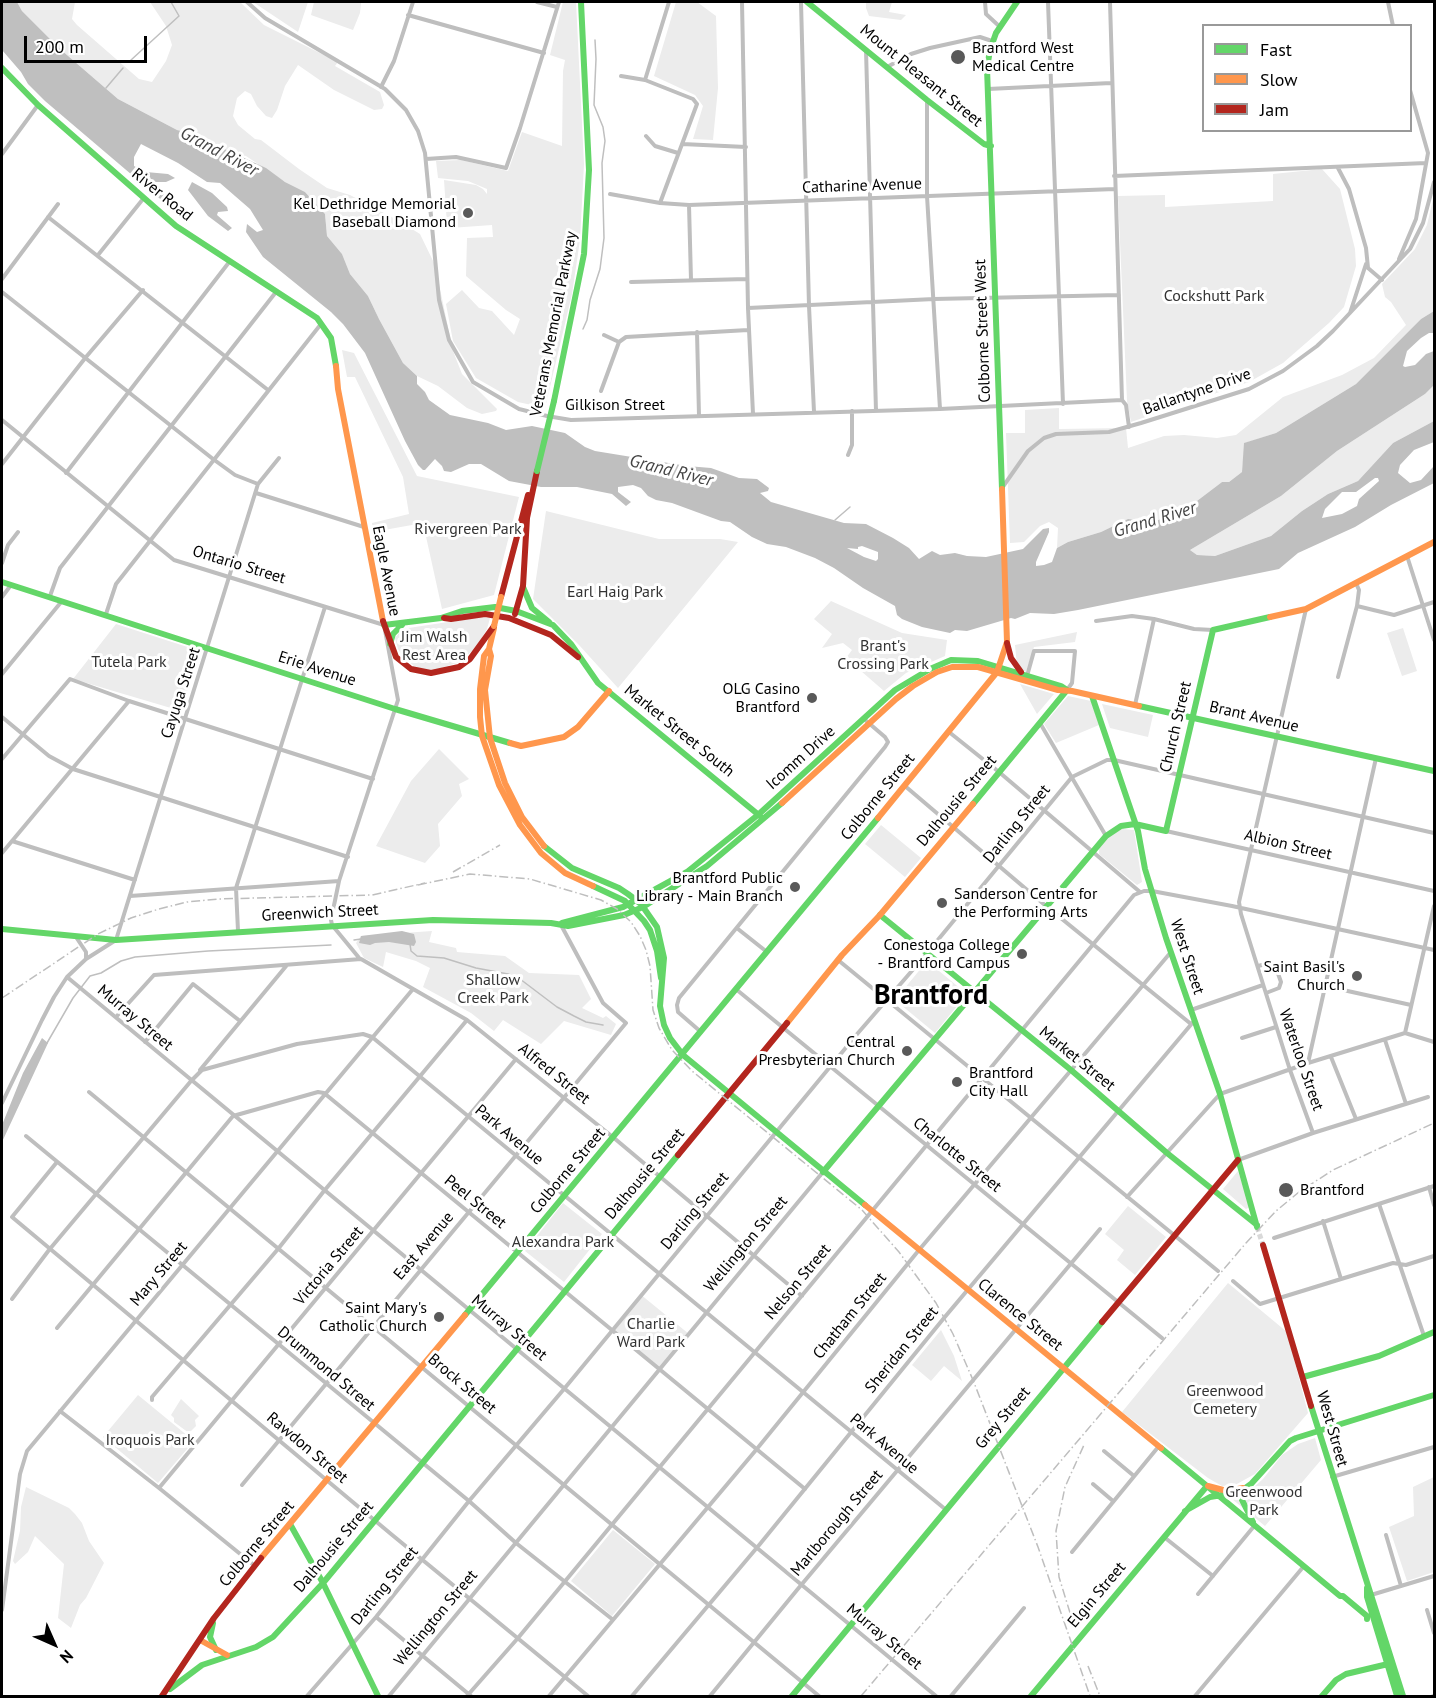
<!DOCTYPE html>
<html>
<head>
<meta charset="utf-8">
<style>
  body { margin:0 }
  #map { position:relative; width:1436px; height:1698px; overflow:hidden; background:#fff; font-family:"PT Sans",sans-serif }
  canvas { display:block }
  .frame { position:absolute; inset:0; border:3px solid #000; pointer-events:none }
  .legend { position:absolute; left:1202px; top:24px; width:210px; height:108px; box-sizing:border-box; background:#fff; border:2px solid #999; margin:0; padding:8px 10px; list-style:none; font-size:18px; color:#000 }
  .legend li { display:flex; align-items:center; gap:12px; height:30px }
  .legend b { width:30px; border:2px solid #999 }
  .north { position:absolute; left:24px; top:1614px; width:60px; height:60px; -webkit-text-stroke:4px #fff; paint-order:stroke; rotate:135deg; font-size:16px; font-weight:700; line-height:24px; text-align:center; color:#000 }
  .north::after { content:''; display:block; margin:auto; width:21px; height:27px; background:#000; clip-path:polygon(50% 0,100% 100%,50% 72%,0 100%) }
  .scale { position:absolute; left:24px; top:36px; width:123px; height:27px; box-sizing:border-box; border:3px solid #000; border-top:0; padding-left:8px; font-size:18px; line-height:21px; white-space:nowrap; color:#000; -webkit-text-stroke:4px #fff; paint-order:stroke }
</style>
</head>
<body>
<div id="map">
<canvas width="1436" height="1698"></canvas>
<div class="frame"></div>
<ul class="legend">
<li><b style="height:8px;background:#63d668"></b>Fast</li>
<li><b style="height:8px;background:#ff974d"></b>Slow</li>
<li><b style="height:8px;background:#b3261e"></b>Jam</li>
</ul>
<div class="north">N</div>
<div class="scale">200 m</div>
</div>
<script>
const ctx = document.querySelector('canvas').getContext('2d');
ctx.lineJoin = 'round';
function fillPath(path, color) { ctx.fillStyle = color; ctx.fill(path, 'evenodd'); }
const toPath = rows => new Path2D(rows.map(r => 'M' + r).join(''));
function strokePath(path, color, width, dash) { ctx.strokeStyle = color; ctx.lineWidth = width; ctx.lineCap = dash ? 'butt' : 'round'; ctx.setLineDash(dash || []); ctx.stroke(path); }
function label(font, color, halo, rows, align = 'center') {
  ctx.font = font + ' "PT Sans",sans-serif'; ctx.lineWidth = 6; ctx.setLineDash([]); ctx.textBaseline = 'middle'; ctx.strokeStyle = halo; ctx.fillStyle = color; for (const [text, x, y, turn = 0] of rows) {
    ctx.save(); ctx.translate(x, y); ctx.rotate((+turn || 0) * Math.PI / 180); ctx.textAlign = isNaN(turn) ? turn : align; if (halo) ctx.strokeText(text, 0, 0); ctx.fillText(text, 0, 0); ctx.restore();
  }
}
const green = toPath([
  [17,2,75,2,72,19,77,25,139,79,152,82,166,61,172,45,166,26,150,2,240,2,264,25,338,62,335,66,380,92,384,105,382,109,374,110,334,90,298,65,285,86,277,110,272,118,266,116,257,106,251,94,245,91,237,98,233,116,238,125,255,139,261,140,299,169,327,188,350,195,399,221,420,234,435,265,453,351,462,374,497,409,496,411,482,414,467,408,438,386,417,376,403,363,379,319,368,296,350,274,342,254,327,236,325,214,305,192,285,182,246,156,237,154,177,130,118,99,60,49,22,11],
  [253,2,308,2,298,32],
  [314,2,361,2,360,13,353,30,311,15],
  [563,2,576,2,584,164,580,240,572,294,545,408,518,402,476,378,453,341,446,304,462,290,479,308,492,311,514,335,520,319,506,310,466,276,467,238,493,237,492,225,450,228,447,225,444,180,476,185,483,189,487,194,487,189,468,181,438,178,436,161,461,160,508,171,522,132,562,146,563,71,565,60,550,55],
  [676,2,697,2,716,16,718,88,713,140,693,139,703,106,695,95,654,76],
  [866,2,892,2,889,12,906,15,901,20,869,16,866,8],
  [1322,169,1340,189,1355,249,1356,266,1344,307,1329,323,1283,363,1249,382,1131,422,1127,401,1118,196,1165,195,1165,207,1273,201,1273,174],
  [1434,195,1434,311,1421,319,1356,384,1276,433,1245,443,1242,472,1229,482,1222,482,1193,504,1154,522,1128,519,1101,532,1068,542,1057,548,1058,528,1049,522,1040,526,1024,542,1010,543,1006,433,1025,433,1025,410,1059,408,1059,429,1126,428,1128,448,1164,436,1184,435,1217,438,1236,435,1283,397,1342,375,1374,358,1406,325,1391,302,1385,297,1382,284,1415,249,1427,225],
  [342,350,354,353,417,476,519,497,494,595,442,609,423,523,373,532,372,523,409,514,403,477,355,377,347,377],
  [1434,385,1434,421,1393,443,1358,481,1328,494,1302,511,1271,536,1215,556,1197,555,1190,550,1281,496,1337,451,1425,394],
  [546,511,659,539,720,539,738,542,618,688,579,645,533,599],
  [831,601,902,633,947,640,945,656,906,673,884,691,846,658,852,650,843,643,822,648,832,634,814,619],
  [481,617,490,618,487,629,478,644,479,646,457,663,438,669,426,670,414,666,403,657,398,649,395,638,402,629],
  [116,624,200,651,181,711,73,679],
  [1403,628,1417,671,1402,676,1387,633],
  [1077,632,1075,642,1034,647,1026,672,1020,669,1017,666,1015,645],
  [1020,684,1054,694,1037,714],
  [1068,696,1091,701,1099,725,1056,743,1044,724],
  [1102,704,1153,715,1148,737,1110,728],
  [439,749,469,779,459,784,462,796,438,824,440,846,425,863,376,846,411,781],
  [881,825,921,858,905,877,865,844],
  [1122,829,1134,830,1142,882,1137,885,1099,854,1099,845,1107,837],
  [432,931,429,942,456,948,457,952,505,956,529,973,579,975,591,999,582,1008,603,1018,606,1016,616,1024,611,1035,564,1021,541,1044,503,1020,494,1031,471,1013,423,987,430,968,416,961,386,952,383,967,364,958,356,943,361,936],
  [927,961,967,994,935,1033,895,1000],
  [1238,1171,1250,1207,1246,1209,1223,1189],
  [563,1203,602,1234,564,1282,525,1251],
  [1128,1206,1166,1237,1135,1275,1117,1260,1124,1250,1105,1234],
  [1228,1283,1287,1332,1308,1413,1255,1474,1235,1485,1222,1486,1208,1478,1122,1412],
  [640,1294,689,1334,661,1370,612,1330],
  [941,1330,954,1356,962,1381,944,1366,931,1381,912,1365],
  [138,1395,194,1441,158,1483,103,1437],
  [181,1399,199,1416,195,1420,196,1426,189,1433,174,1422,174,1418,171,1415],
  [1315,1438,1321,1460,1265,1526,1232,1499,1246,1494,1263,1479,1282,1455,1298,1444],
  [1434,1477,1434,1572,1407,1581,1389,1527,1414,1516,1413,1487],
  [26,1487,69,1508,75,1514,82,1523,89,1541,104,1563,86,1598,80,1605,71,1628,58,1618,64,1564,35,1536,28,1552,15,1564,13,1561,20,1531,21,1507],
  [613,1530,655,1564,612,1616,571,1581]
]);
const water = toPath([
  [2,2,17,2,22,11,60,49,118,99,177,130,192,134,266,168,285,182,305,192,325,214,327,236,342,254,350,274,368,296,379,319,403,363,417,376,417,384,425,392,429,400,450,415,488,423,506,430,532,426,565,433,585,447,595,451,687,466,711,468,739,478,757,479,769,488,768,491,760,493,771,502,844,523,866,524,893,538,909,548,919,559,932,551,940,555,955,553,967,556,986,557,1023,549,1043,529,1049,528,1049,532,1036,562,1036,566,1044,565,1052,562,1057,548,1068,542,1101,532,1128,519,1154,522,1193,504,1222,482,1229,482,1242,472,1244,443,1276,433,1356,384,1421,319,1434,311,1434,333,1429,333,1421,338,1407,351,1403,366,1405,367,1415,365,1426,354,1434,351,1434,385,1425,394,1337,451,1281,496,1190,550,1197,555,1215,556,1271,536,1302,511,1328,494,1358,481,1393,443,1434,421,1434,442,1414,450,1400,465,1398,473,1410,483,1421,480,1434,466,1434,483,1391,505,1355,527,1298,553,1279,569,1078,610,1054,614,1030,613,1015,619,1011,618,967,631,955,630,950,633,922,627,902,619,897,615,895,606,863,588,834,568,815,558,786,547,767,544,752,537,730,522,721,521,672,503,656,500,648,496,641,488,633,485,618,487,618,492,631,502,626,506,612,494,577,487,541,487,509,481,481,464,469,464,451,472,444,471,442,466,435,459,425,470,423,470,418,465,405,441,365,353,343,324,331,312,263,257,246,232,247,224,257,232,263,230,250,209,220,183,207,182,178,163,141,144,134,157,134,166,146,172,168,174,175,178,166,182,152,182,182,210,181,212,172,209,45,101,28,84,21,72,2,50],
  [1375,478,1378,478,1379,481,1359,499,1357,506,1342,514,1322,518,1325,509,1342,492,1356,492],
  [862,546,878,552,878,559,876,561,864,557,847,548,858,549,858,547],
  [192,182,212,193,227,207,228,211,218,212,217,215,232,228,228,231,208,216,188,190],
  [402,931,414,934,416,942,414,946,389,942,375,943,370,945,359,943,361,936],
  [42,1038,48,1043,2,1142,2,1125,23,1073]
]);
const stream = toPath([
  [131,60,179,16,171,2],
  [106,88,123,68],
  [583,329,587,320,590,300,600,269,604,238,602,163,605,141,603,127,594,105,596,59,595,40],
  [835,520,850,507],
  [354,940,361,939],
  [410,944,411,951,417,956,444,958,476,968,508,974,520,979,557,1007,574,1016,586,1022,603,1025],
  [47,1043,73,998,90,976,101,973,121,961,135,957,208,951,331,945]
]);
const secondaryTunnel = toPath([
  [1257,1227,1263,1245]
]);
const street = toPath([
  [247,2,265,18,385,89,406,110,418,131,425,153,439,300,449,340,473,382,519,409,547,416,571,420,940,409,1122,400,1110,2],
  [537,2,557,7],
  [742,2,748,308,753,414],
  [801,2,809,306,814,412],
  [985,2,986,14,999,26],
  [1048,2,1063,404],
  [1388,2,1393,26],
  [408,15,544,53],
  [866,50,876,411],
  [887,67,911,54,930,48,980,37,992,41],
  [621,76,645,80,693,99,697,104,660,203],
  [645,80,669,2],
  [381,87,394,61,413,2],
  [988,89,1111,83],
  [927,101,927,196,940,409],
  [646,136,655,146,678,153],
  [682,144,746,147],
  [2,154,38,105],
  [426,159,456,157,506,168,520,128,559,2],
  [1338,168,1349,189,1366,248,1368,268,1382,280],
  [1114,176,1426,163],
  [610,194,660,203,689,205,1115,189],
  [689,205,691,280],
  [48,217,268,390],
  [98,255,143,199],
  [1399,259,1416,219,1428,153,1410,90],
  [2,279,58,204],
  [631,282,747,279],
  [2,292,213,459,235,475,258,484],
  [748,308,934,299,1119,295],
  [1350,313,1366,264],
  [697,332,699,416],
  [604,335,619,342,626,337,748,330],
  [601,391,619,342],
  [1122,400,1126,405,1129,427],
  [2,420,174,560,384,625,398,700,339,881,331,920,332,925,360,959],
  [848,455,852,445,852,411],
  [2,464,86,357,143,290],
  [66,473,230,261],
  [1002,488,1028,451,1044,438,1056,434,1109,432,1141,423,1249,389,1283,371,1317,346,1333,331,1410,249,1423,223,1434,182],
  [256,493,364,527],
  [1407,556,1434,640],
  [2,563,8,545,18,532],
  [50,596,60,568,276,292],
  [2,597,11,585],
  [1357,606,1394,615,1434,602],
  [1306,609,1239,902,1241,914,1290,1070,1313,1133],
  [106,614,116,584,321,324],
  [1096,621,1132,616,1154,619,1194,629,1213,630],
  [2,674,62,601],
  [1027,676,1034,651,1075,651,1072,683,1067,690],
  [1338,677,1357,606,1359,590,1356,583],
  [1135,705,1154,619],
  [2,717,49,756,73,769,348,857],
  [1040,723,1106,836],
  [949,732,999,772,1140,892],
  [2,759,70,679,129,701,373,779],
  [905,786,1046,906,1191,1024],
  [1166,831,1434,891],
  [12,841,135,880],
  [2,853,129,701],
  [130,896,339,881],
  [738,929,767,952],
  [238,931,236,888,325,607],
  [76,937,86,952,86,958],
  [838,960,1218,1271],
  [1258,966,1270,963,1276,968,1281,982,1279,988,1266,993],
  [67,977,936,1696],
  [1325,986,1411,1005],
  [737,990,1162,1338],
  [1191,1010,1263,985],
  [116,1017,154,975,361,959,467,1020,614,1138,802,1296],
  [701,1032,678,1012,677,1005,679,998,885,747,888,742,885,737,864,719],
  [1405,1033,1434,906],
  [1405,1033,1434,1042],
  [1242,1038,1276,1027],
  [1385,1040,1406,1104],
  [145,1042,193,984,240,1021],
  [1331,1057,1356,1119],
  [1308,1063,1376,758],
  [200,1070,287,965],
  [89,1092,819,1696],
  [2,1103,42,1020,54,997,67,977,86,959,116,940,258,484,279,458],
  [26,1136,469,1501,516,1543,612,1619],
  [1238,1160,1313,1133,1428,1097],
  [57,1162,12,1217,391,1534,588,1696],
  [1429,1187,1434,1205],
  [1127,1197,1220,1094,1308,1063,1405,1033],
  [1379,1204,1424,1336],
  [1323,1221,1341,1279],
  [1274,1238,1434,1186],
  [1233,1281,1260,1304,1393,1263,1406,1265,1434,1256],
  [12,1299,49,1250,191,1081,202,1070,297,1044,363,1034,372,1037,945,1509],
  [57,1328,233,1116,318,1092,324,1093,805,1489],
  [152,1400,152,1397,278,1249,324,1191,467,1020],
  [60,1411,159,1488,255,1566],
  [1104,1451,1134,1476],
  [1332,1477,1434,1447],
  [1093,1484,1113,1501],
  [242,1485,626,1023,603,1003,561,925],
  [159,1488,516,1059],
  [1386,1535,1401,1586],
  [1164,1537,1213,1576],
  [1072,1552,1159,1446],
  [1198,1594,1255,1525],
  [1371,1595,1434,1576],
  [2,1610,20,1474,27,1451,413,989],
  [1427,1610,1434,1633],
  [376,1617,471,1696],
  [307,1696,376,1617,469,1501,564,1389,858,1033,923,958,1072,777,1107,760,1114,760,1434,833],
  [389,1696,823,1172],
  [467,1696,518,1638,1134,895,1144,891,1152,891,1232,906,1434,950],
  [549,1696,756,1450,919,1250,1171,952],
  [632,1696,760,1544,944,1318,1194,1021],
  [710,1696,797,1590,1100,1229],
  [951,1696,1024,1608],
  [1195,1696,1304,1566],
  [1433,1696,1434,1696]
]);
const fast = toPath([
  [807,2,927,100,984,144,991,146],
  [2,68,38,105,176,226,317,318,331,338,336,366],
  [554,401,584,254,589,170,581,2],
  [1002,489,987,68,990,50,996,33,1017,2],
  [2,582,395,709,510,743],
  [523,587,532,608,549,622],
  [384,625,441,618,462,611,495,607,516,611,553,625,571,644,598,683,760,816],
  [390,644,393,634,402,625],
  [1092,696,1138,831,1145,869,1166,938,1220,1094,1257,1227],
  [1139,706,1434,771],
  [973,804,1067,690],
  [544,846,572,868,619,888,628,894,641,904,657,927,664,958,660,1006,664,1025,670,1038,683,1055,865,1205],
  [593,886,625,901,644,921,650,930,657,951,661,978],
  [880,915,1071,1070,1167,1153,1257,1225],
  [562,923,623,907,687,872,759,814,895,690,930,669,951,660,978,661,1061,686,1067,690],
  [2,929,116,940,433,920,551,923,568,926,624,915,643,907,707,866,782,803],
  [823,1172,1106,836,1121,826,1135,824,1166,831,1213,630,1270,617],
  [465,1315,878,818],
  [1303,1377,1379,1356,1434,1332],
  [1311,1406,1403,1696],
  [1161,1448,1340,1596,1343,1596,1367,1616,1367,1619],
  [1245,1489,1242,1500,1253,1522],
  [1185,1511,1210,1497,1240,1492,1251,1484,1290,1441,1296,1438,1434,1395],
  [290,1524,323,1583,378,1696],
  [1367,1588,1367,1597,1397,1696],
  [213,1623,210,1637,216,1650],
  [170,1689,202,1665,256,1647,273,1637,323,1583,678,1155],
  [792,1696,1102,1322],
  [1031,1696,1207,1486],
  [1322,1696,1336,1680,1346,1674,1388,1664]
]);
const slow = toPath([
  [336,366,338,389,383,621],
  [1270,617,1306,609,1434,542],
  [494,628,489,649,484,656,480,689,480,717,482,736,499,785,520,825,541,853,565,873,593,886],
  [489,649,491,656,485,690,490,738,505,783,522,817,544,846],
  [510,743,521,746,564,737,578,727,609,691],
  [782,803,896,699,913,686,937,672,952,667,978,667,1058,690,1072,691,1139,706],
  [878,818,997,672,1007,642,1002,489],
  [787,1023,842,955,880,915,973,804],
  [865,1205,1161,1448],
  [1208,1486,1227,1491,1243,1488],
  [261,1558,465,1315],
  [200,1640,227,1655]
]);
const jam = toPath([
  [501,597,528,495],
  [515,614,523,586,527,518,537,471],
  [444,618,451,619,485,614,509,618,551,635,578,657],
  [383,621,396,657,411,669,431,673,459,667,470,659,494,626],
  [1007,643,1011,658,1021,672],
  [678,1155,787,1023],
  [1263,1245,1311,1406],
  [1102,1322,1238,1160],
  [162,1696,214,1618,261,1558]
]);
const rail = toPath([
  [453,872,500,845],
  [418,885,470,874,530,879,601,900,617,909,631,922,640,936,646,950,650,966,653,1010,659,1028,672,1050,692,1071,862,1210,899,1252,936,1303,953,1334,973,1380,1038,1547,1090,1696],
  [2,998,98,934,131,918,159,909,187,902,218,899,372,895,425,883],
  [1075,1629,1059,1577,1056,1531,1065,1487,1084,1445],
  [1088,1666,1100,1696],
  [861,1696,1246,1243,1276,1211,1299,1192,1333,1170,1434,1123]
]);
const fastBridge = toPath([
  [537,471,554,401]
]);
const slowBridge = toPath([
  [494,626,501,597]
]);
const markers = [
  [958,57,8,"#595959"],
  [468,213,6,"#595959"],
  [812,698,6,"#595959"],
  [795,887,6,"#595959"],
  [942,903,6,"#595959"],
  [1022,954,6,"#595959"],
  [1357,976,6,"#595959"],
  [907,1051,6,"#595959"],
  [957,1082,6,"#595959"],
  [1286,1190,8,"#595959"],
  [439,1317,6,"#595959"]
];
const poiNames = [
  ["Brantford West",972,48,"left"],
  ["Medical Centre",972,66,"left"],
  ["Kel Dethridge Memorial",456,204],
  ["Baseball Diamond",456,222],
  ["OLG Casino",800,689],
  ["Brantford",800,707],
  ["Brantford Public",783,878],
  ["Library - Main Branch",783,896],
  ["Sanderson Centre for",954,894,"left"],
  ["the Performing Arts",954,912,"left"],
  ["Conestoga College",1010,945],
  ["- Brantford Campus",1010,963],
  ["Saint Basil's",1345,967],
  ["Church",1345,985],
  ["Central",895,1042],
  ["Presbyterian Church",895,1060],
  ["Brantford",969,1073,"left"],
  ["City Hall",969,1091,"left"],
  ["Brantford",1300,1190,"left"],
  ["Saint Mary's",427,1308],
  ["Catholic Church",427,1326]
];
const streetNames = [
  ["Mount Pleasant Street",921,76,39],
  ["Catharine Avenue",862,186,-2],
  ["River Road",162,195,39],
  ["Veterans Memorial Parkway",554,324,-79],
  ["Colborne Street West",983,331,-92],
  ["Ballantyne Drive",1197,392,-19],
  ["Gilkison Street",615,405],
  ["Ontario Street",239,565,17],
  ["Eagle Avenue",386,571,79],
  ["Erie Avenue",317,669,18],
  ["Cayuga Street",181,693,-72],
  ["Brant Avenue",1254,717,13],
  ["Church Street",1176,727,-77],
  ["Market Street South",679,731,39],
  ["Icomm Drive",801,758,-42],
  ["Colborne Street",878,797,-51],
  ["Dalhousie Street",957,801,-50],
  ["Darling Street",1017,824,-51],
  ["Albion Street",1288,845,13],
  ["Greenwich Street",320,913,-3],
  ["West Street",1187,957,72],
  ["Murray Street",135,1018,40],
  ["Market Street",1077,1059,39],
  ["Waterloo Street",1301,1060,71],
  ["Alfred Street",554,1074,39],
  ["Park Avenue",509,1135,40],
  ["Charlotte Street",957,1155,39],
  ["Colborne Street",568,1171,-50],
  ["Dalhousie Street",645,1174,-50],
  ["Peel Street",475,1202,39],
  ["Darling Street",695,1211,-50],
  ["Wellington Street",746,1244,-50],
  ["East Avenue",424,1246,-50],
  ["Victoria Street",329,1266,-50],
  ["Mary Street",159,1274,-50],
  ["Nelson Street",798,1282,-50],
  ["Clarence Street",1020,1315,39],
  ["Chatham Street",850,1316,-51],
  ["Murray Street",509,1328,40],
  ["Sheridan Street",902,1350,-51],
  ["Drummond Street",326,1369,40],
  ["Brock Street",462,1384,40],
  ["Grey Street",1003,1418,-50],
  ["West Street",1332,1429,74],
  ["Park Avenue",884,1444,40],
  ["Rawdon Street",307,1448,40],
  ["Marlborough Street",837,1523,-50],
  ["Colborne Street",257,1544,-50],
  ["Dalhousie Street",334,1547,-50],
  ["Darling Street",385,1586,-51],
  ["Elgin Street",1097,1595,-50],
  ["Wellington Street",436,1618,-50],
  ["Murray Street",884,1637,40]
];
const parkNames = [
  ["Cockshutt Park",1214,296],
  ["Rivergreen Park",468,529],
  ["Earl Haig Park",615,592],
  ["Jim Walsh",434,637],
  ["Rest Area",434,655],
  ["Brant's",883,646],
  ["Crossing Park",883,664],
  ["Tutela Park",129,662],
  ["Shallow",493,980],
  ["Creek Park",493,998],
  ["Alexandra Park",563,1242],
  ["Charlie",651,1324],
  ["Ward Park",651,1342],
  ["Greenwood",1225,1391],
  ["Cemetery",1225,1409],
  ["Iroquois Park",150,1440],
  ["Greenwood",1264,1492],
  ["Park",1264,1510]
];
const waterNames = [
  ["Grand River",219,152,28],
  ["Grand River",671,471,14],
  ["Grand River",1155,520,-17]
];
const townNames = [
  ["Brantford",931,996]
];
fillPath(green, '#ececec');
fillPath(water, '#bfbfbf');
strokePath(stream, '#bfbfbf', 1.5);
strokePath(secondaryTunnel, '#d9d9d9', 5, [5, 2.5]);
strokePath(street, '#bebebe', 4);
strokePath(fast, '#63d668', 6);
strokePath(slow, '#ff974d', 6);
strokePath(jam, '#b3261e', 6);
strokePath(rail, '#bebebe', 1.5, [9, 3, 1.5, 3]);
strokePath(fastBridge, '#63d668', 6);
strokePath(slowBridge, '#ff974d', 6);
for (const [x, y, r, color] of markers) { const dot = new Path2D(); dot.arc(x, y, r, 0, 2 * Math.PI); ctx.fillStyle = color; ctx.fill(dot); strokePath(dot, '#fff', 2); }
label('16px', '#000', '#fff', poiNames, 'right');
label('16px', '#000', '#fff', streetNames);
label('16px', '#333', '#fff', parkNames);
label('italic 18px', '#444', '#fff', waterNames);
label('bold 28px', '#000', '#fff', townNames);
</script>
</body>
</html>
